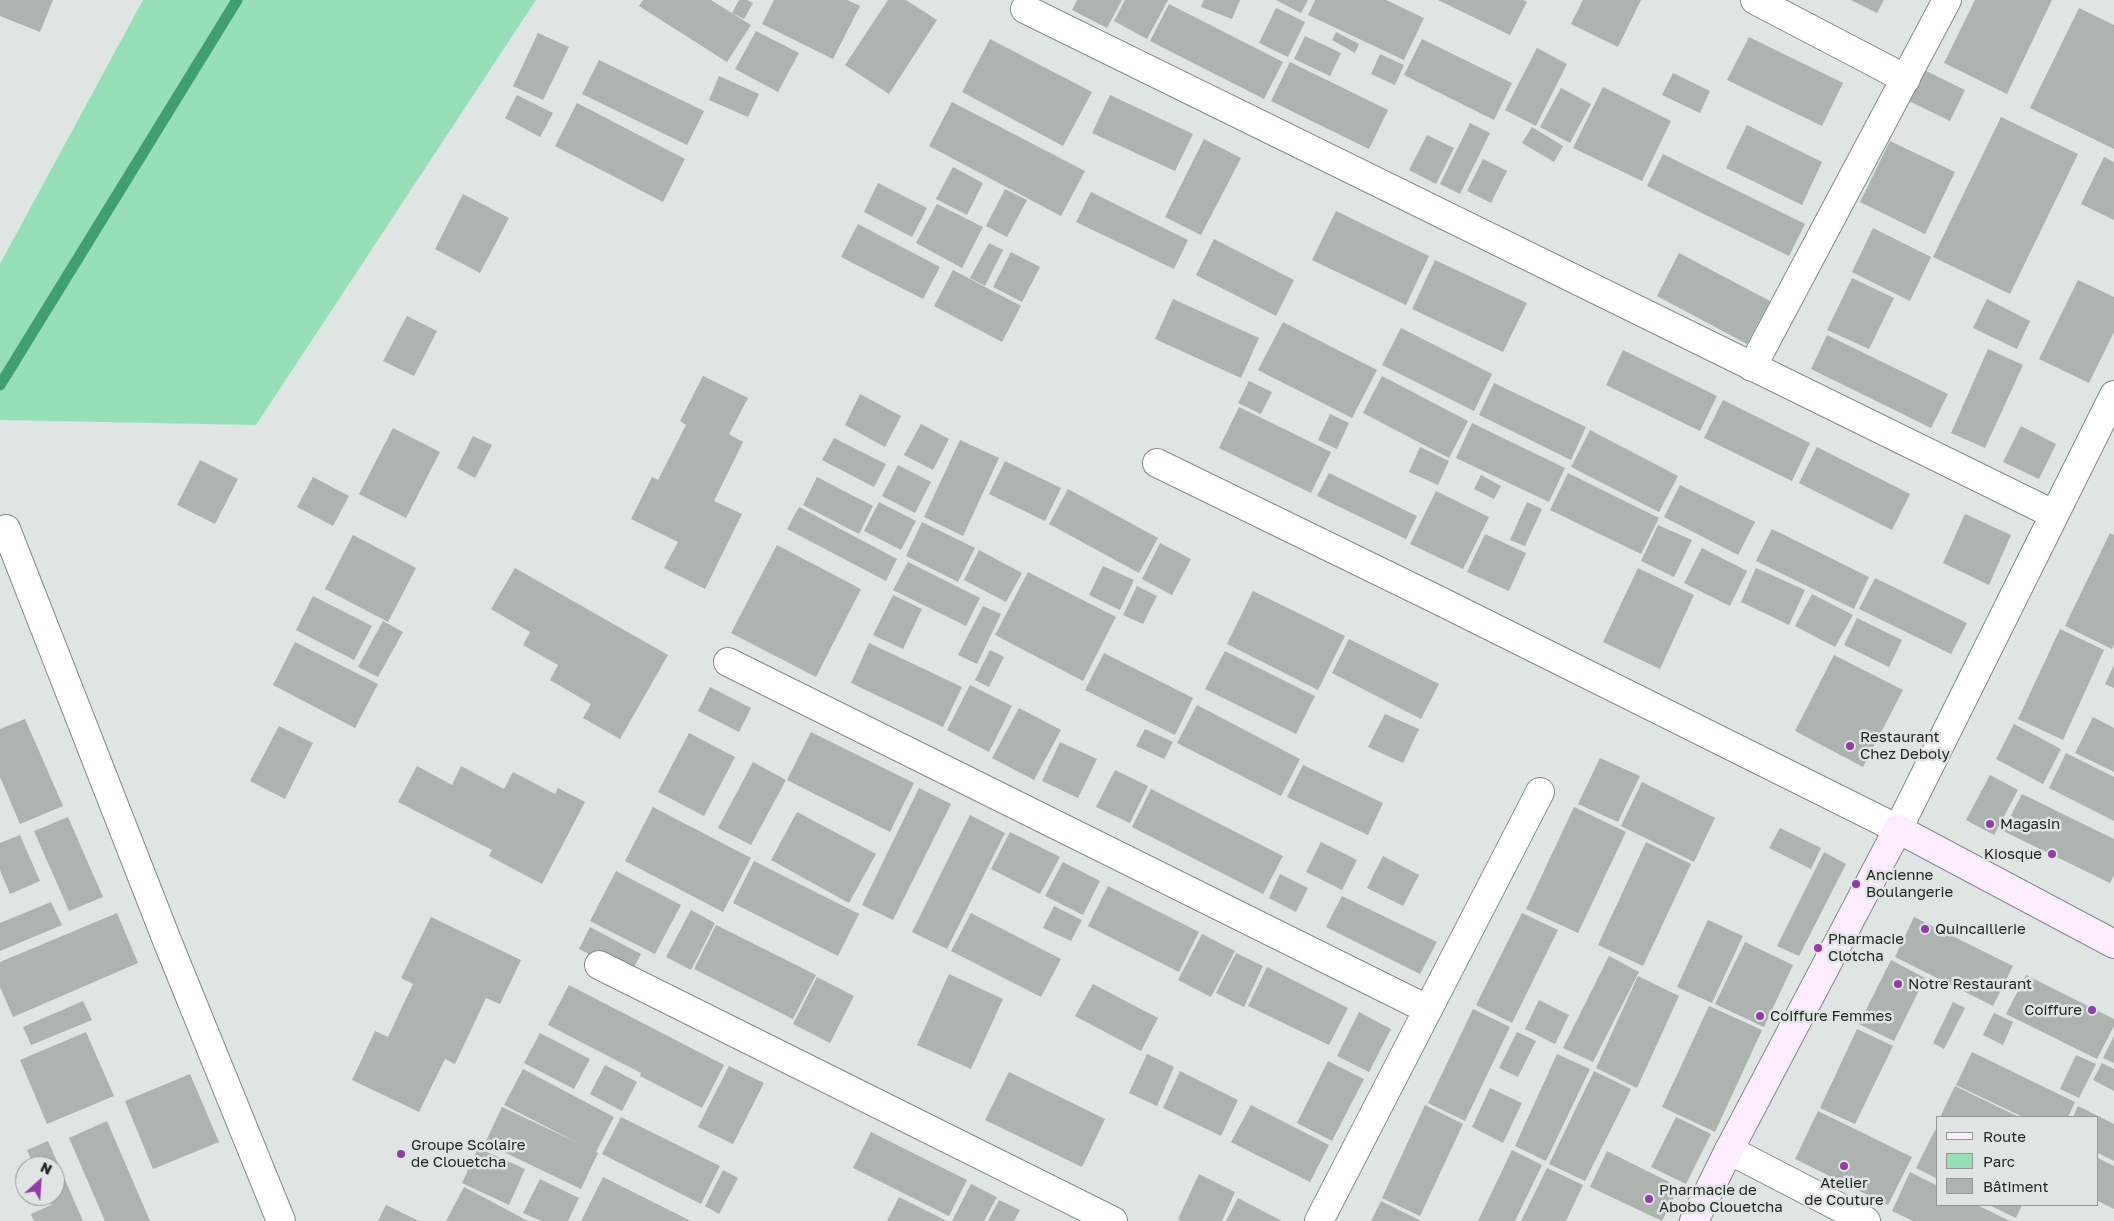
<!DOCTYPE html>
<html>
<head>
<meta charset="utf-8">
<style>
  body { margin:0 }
  #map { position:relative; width:2114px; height:1221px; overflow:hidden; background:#dfe5e2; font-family:"Golos Text",sans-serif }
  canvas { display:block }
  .legend { position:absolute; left:1936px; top:1116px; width:162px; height:90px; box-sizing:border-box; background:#dfe5e2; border:1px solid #949996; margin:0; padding:6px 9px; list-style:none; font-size:15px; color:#242725 }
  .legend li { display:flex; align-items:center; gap:10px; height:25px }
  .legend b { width:25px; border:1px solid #949996 }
  .north { position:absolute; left:15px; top:1156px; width:50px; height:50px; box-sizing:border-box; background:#dfe5e2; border:1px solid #949996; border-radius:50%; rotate:26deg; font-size:14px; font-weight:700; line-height:20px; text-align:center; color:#242725 }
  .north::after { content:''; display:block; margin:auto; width:18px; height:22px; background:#933ca8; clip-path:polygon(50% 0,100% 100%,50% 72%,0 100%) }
</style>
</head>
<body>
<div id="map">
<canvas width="2114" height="1221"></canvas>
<ul class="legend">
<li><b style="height:6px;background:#fbedff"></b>Route</li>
<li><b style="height:14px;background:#97dfb9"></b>Parc</li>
<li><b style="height:14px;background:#adb3af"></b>Bâtiment</li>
</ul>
<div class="north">N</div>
</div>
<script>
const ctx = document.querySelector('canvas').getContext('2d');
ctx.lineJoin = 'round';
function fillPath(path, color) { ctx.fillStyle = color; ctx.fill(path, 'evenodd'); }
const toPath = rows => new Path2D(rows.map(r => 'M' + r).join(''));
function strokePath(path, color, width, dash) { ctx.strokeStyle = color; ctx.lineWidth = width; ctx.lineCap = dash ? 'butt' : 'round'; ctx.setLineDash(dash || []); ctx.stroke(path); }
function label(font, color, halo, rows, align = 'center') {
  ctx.font = font + ' "Golos Text",sans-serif'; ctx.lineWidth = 5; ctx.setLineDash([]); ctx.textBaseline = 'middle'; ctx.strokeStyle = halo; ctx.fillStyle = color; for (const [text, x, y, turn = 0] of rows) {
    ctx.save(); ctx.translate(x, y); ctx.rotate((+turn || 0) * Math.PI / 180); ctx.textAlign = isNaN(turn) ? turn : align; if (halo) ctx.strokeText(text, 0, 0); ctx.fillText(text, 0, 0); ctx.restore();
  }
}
const green = toPath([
  [143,0,536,0,256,425,0,420,0,264]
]);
const stream = toPath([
  [0,385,237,0]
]);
const building = toPath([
  [0,0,53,0,40,32,0,16],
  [643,0,711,0,751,25,727,62,639,6],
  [739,0,747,0,753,3,744,19,732,13],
  [774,0,847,0,860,6,833,59,762,24],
  [888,0,906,0,937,20,889,94,845,65],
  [1077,0,1122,0,1107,28,1072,10],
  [1125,0,1168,0,1147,39,1114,21],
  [1204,0,1240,0,1232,19,1201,7],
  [1276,0,1308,0,1301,13],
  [1315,0,1386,0,1424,18,1404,60,1308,15],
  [1438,0,1523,0,1527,2,1510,35],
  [1583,0,1641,0,1618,47,1571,24],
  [1851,0,1884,0,1877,13],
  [1975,0,2052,0,2007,94,1944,63],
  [1169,4,1283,62,1264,99,1150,41],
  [1276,8,1305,22,1288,57,1259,43],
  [2079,8,2114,25,2114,149,2030,108],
  [756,31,799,53,778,92,735,69],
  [1336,32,1359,44,1355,53,1332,40],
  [538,33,569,47,543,100,513,86],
  [1305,36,1341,53,1330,76,1294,59],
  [1749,37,1843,83,1822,126,1727,80],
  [990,39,1092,92,1063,146,962,92],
  [1422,39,1512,83,1494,120,1404,75],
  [1537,48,1567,64,1536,126,1505,110],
  [1380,54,1404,65,1395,85,1371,74],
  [599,60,704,111,687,145,582,94],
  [1290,62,1388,110,1369,149,1271,101],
  [1922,69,1965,90,1950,121,1907,100],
  [1673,73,1710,91,1700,113,1662,95],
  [719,76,759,94,748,117,709,100],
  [1603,87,1671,121,1642,181,1573,148],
  [1561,88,1591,104,1570,143,1540,127],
  [517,95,553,113,540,137,505,118],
  [1110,95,1193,134,1175,171,1092,133],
  [952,102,1085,171,1061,216,929,146],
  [577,103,685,159,663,202,555,146],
  [2001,117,2078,154,2010,294,1933,257],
  [1470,123,1490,133,1460,194,1440,184],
  [1747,125,1822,162,1802,205,1726,168],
  [1532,127,1563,146,1554,162,1522,143],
  [1427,135,1454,148,1436,184,1409,170],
  [1204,139,1241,158,1201,235,1165,217],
  [1890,141,1955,172,1925,234,1860,202],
  [1663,154,1805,224,1789,256,1647,186],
  [2104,157,2114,162,2114,220,2081,204],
  [1483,159,1507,171,1491,203,1467,191],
  [953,167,983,183,967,215,936,199],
  [878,183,927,208,912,237,864,212],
  [1005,189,1027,200,1007,237,986,226],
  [1091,192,1188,240,1174,269,1076,222],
  [463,194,509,218,480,273,435,249],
  [937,204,983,227,962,268,916,243],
  [1336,211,1429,256,1406,305,1312,260],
  [858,224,940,267,923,299,841,257],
  [1873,228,1931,257,1910,301,1852,272],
  [1214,239,1294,280,1276,316,1196,275],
  [989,243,1003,250,985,286,970,278],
  [1011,252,1040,267,1022,302,993,287],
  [1679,253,1770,301,1747,344,1657,296],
  [1435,260,1527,303,1503,352,1412,309],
  [953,270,1021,306,1002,342,934,306],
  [1852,278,1894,298,1869,349,1827,330],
  [2078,280,2114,297,2114,332,2089,383,2039,359],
  [1173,299,1259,338,1241,378,1155,339],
  [1987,299,2030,321,2017,349,1973,328],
  [407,316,437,331,414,376,383,361],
  [1283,322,1377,370,1352,418,1258,370],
  [1401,328,1492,374,1474,411,1382,365],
  [1827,335,1948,394,1931,428,1811,369],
  [1988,349,2023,365,1985,448,1951,433],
  [1623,350,1717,396,1700,431,1606,385],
  [703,376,748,398,729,434,743,442,714,501,742,514,705,589,664,568,678,542,631,519,652,477,658,480,686,425,680,421],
  [1382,376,1468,421,1449,458,1363,413],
  [1249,381,1272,392,1261,414,1238,403],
  [1494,383,1586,427,1571,460,1479,415],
  [860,394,901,416,885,447,845,425],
  [1723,400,1810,443,1792,481,1704,438],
  [1239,407,1331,452,1311,493,1219,448],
  [1330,414,1349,423,1337,449,1318,440],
  [1472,423,1565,468,1549,502,1456,458],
  [921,424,949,439,933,470,904,455],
  [2021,426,2056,444,2039,479,2003,462],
  [393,428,440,452,406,518,359,494],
  [1590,430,1678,476,1659,512,1571,467],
  [473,436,492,445,475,478,457,468],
  [834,438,886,464,874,487,822,460],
  [960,440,999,458,963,536,924,517],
  [1420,447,1449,461,1438,485,1409,472],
  [1817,447,1910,494,1892,530,1799,483],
  [200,460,238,479,215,524,177,505],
  [1005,461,1061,488,1045,521,989,494],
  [898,465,931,482,915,513,882,496],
  [1329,473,1417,516,1406,539,1317,496],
  [1568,473,1659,518,1641,554,1550,510],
  [1481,475,1501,486,1494,499,1474,489],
  [313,477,349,496,333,526,297,507],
  [817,477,873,506,859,534,803,505],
  [1680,485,1755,522,1738,555,1664,517],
  [1068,489,1158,538,1139,573,1049,524],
  [1436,491,1489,517,1463,569,1410,544],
  [879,502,916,521,901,550,864,531],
  [1527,502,1542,509,1525,546,1510,540],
  [799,507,897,559,886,581,787,529],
  [1965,514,2011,535,1989,585,1943,563],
  [922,522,975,548,958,582,906,556],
  [1658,525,1692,540,1674,577,1641,561],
  [1772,529,1869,577,1854,609,1756,561],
  [2110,533,2114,535,2114,644,2112,649,2065,626],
  [1485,534,1526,553,1509,591,1467,572],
  [353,535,416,568,388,622,325,589],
  [1160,543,1191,559,1172,595,1142,579],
  [777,545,861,589,816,677,731,633],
  [1702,548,1747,571,1730,606,1684,583],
  [979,550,1022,573,1006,602,964,580],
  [908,562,980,598,966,626,893,590],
  [1103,566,1134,580,1120,610,1089,595],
  [515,568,668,655,620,739,583,718,591,704,550,680,558,665,523,645,530,632,491,609],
  [1638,568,1694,595,1660,669,1603,642],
  [1756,568,1805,590,1789,625,1741,602],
  [1028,572,1116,617,1083,681,995,635],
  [1875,578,1967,623,1951,654,1859,609],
  [1137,586,1157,596,1143,624,1123,615],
  [1253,591,1345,636,1318,690,1227,644],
  [1812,594,1853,615,1835,647,1795,626],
  [893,595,922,609,903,649,873,635],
  [313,596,372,626,354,660,296,630],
  [983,606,1001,614,977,664,958,655],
  [1857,618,1902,640,1889,667,1844,645],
  [383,621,403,632,378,677,358,667],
  [2060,629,2104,650,2063,740,2018,719],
  [1349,639,1439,684,1421,719,1332,673],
  [295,642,378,684,355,728,273,685],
  [869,643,962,687,943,727,851,683],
  [990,650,1004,657,989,687,975,680],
  [1225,651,1315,696,1296,734,1205,689],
  [1104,653,1193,698,1175,735,1085,690],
  [1834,655,1903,690,1863,767,1795,731],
  [2114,665,2114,688,2105,684],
  [970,685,1012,706,989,752,947,730],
  [710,687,751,708,739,732,698,711],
  [1197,705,1300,759,1281,796,1177,743],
  [1019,708,1061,730,1034,780,992,758],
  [1385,714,1419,729,1403,763,1368,747],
  [2093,717,2114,728,2114,772,2075,753],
  [25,719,63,806,20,824,0,777,0,729],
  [2014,724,2061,749,2043,784,1996,759],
  [279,726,313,743,285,799,250,781],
  [1145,729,1173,742,1164,759,1136,746],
  [811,732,914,783,890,832,787,780],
  [689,733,735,757,704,816,658,792],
  [1060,742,1097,759,1078,798,1042,781],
  [2066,753,2114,777,2114,821,2049,788],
  [1600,758,1640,776,1618,822,1578,804],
  [753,762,786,780,751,845,718,828],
  [1303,765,1383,803,1368,835,1287,797],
  [417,766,452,785,461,766,504,789,513,772,555,794,558,788,585,802,542,884,489,856,492,850,398,802],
  [1115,770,1148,786,1130,823,1096,807],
  [1990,775,2018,790,1994,835,1966,820],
  [1642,782,1715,818,1694,862,1621,826],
  [919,788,951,804,893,920,862,905],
  [1151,789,1283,856,1263,894,1132,827],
  [2022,794,2114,839,2114,875,2110,883,2003,831],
  [653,807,751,858,723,912,625,861],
  [1574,807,1626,832,1578,933,1526,909],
  [797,812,876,854,849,903,771,860],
  [970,815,1005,833,947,949,912,932],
  [68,817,103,897,69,911,34,831],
  [1780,828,1821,848,1811,869,1769,848],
  [1010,832,1060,857,1040,894,991,869],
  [20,835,40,881,10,894,0,870,0,843],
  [1321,842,1357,860,1342,890,1306,872],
  [1646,842,1691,864,1643,966,1598,945],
  [1824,852,1846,864,1799,956,1777,946],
  [1383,856,1419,875,1403,906,1367,888],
  [754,861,859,914,838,956,733,903],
  [1063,862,1100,881,1083,915,1045,896],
  [616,871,681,905,655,954,590,921],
  [1280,874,1308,888,1296,912,1269,898],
  [1108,886,1199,932,1179,972,1088,926],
  [1342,896,1437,942,1420,974,1326,927],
  [51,902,62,925,0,951,0,923],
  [1054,906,1082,920,1071,941,1043,928],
  [691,910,715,923,691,970,666,957],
  [117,913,138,963,13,1017,0,987,0,962],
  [971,913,1061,959,1041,997,951,951],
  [1522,913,1558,930,1512,1023,1476,1005],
  [431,917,521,960,500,1004,486,998,455,1064,445,1059,419,1112,352,1080,375,1031,388,1037,413,984,401,978],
  [1914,917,2013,966,1993,1006,1895,957],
  [1708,920,1743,936,1712,1003,1677,987],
  [716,925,816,975,793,1019,694,969],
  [590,927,641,954,630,975,579,949],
  [1202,934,1235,951,1211,997,1178,980],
  [1745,942,1793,965,1764,1027,1715,1004],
  [1236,953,1263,966,1244,1007,1216,993],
  [1609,956,1639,972,1593,1062,1563,1048],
  [1891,960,1925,978,1894,1041,1859,1024],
  [1267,967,1348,1008,1329,1045,1248,1006],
  [949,974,1003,999,971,1069,917,1045],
  [2026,975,2114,1019,2114,1026,2097,1059,2006,1014],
  [1638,976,1679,996,1637,1088,1596,1068],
  [817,977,854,996,830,1043,793,1024],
  [1093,984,1158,1018,1141,1051,1075,1016],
  [569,985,724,1065,702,1108,640,1076,641,1073,548,1025],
  [1539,1000,1569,1015,1555,1044,1525,1029],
  [83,1001,92,1020,31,1045,23,1027],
  [1953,1002,1965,1008,1944,1049,1933,1043],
  [1709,1006,1762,1030,1715,1132,1662,1107],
  [1473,1009,1510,1027,1465,1121,1428,1103],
  [1359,1012,1391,1029,1369,1072,1337,1056],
  [1994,1013,2013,1022,2003,1045,1983,1035],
  [1857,1029,1893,1046,1855,1124,1820,1108],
  [86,1032,114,1096,47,1124,20,1060],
  [1517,1032,1536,1041,1518,1077,1499,1068],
  [540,1033,590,1059,574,1089,524,1063],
  [2114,1036,2114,1063,2103,1058],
  [1972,1052,2075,1102,2068,1117,2023,1117,1956,1085],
  [1147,1054,1174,1067,1157,1106,1129,1093],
  [1557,1054,1590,1069,1546,1161,1515,1146],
  [2076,1055,2096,1064,2079,1098,2060,1089],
  [1328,1061,1364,1079,1332,1141,1297,1123],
  [2102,1063,2114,1069,2114,1091,2093,1080],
  [605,1065,637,1082,622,1111,590,1094],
  [729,1066,764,1083,733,1144,698,1127],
  [523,1069,614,1117,596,1152,598,1153,581,1189,485,1143,502,1107,578,1143,504,1105],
  [1180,1071,1238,1100,1221,1136,1163,1108],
  [1594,1071,1631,1089,1585,1181,1549,1164],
  [1009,1072,1105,1119,1082,1167,985,1120],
  [190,1074,219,1142,153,1169,125,1101],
  [1955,1086,2019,1117,1940,1117],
  [1490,1088,1522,1103,1503,1143,1472,1127],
  [1251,1105,1329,1145,1310,1182,1231,1142],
  [1425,1105,1463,1124,1420,1216,1382,1198],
  [2078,1106,2114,1124,2114,1161,2098,1153,2098,1117,2073,1117],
  [1818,1111,1912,1157,1888,1205,1795,1159],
  [621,1117,720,1166,701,1204,602,1154],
  [1676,1117,1711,1134,1686,1184,1651,1167],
  [107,1121,150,1221,105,1221,69,1138],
  [1935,1130,1938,1131,1938,1179,1916,1168],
  [871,1132,967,1180,949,1216,853,1168],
  [48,1141,83,1221,34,1221,31,1214,51,1205,47,1196,55,1196,55,1166,34,1166,27,1150],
  [478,1148,525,1169,509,1205,462,1183],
  [1512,1150,1542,1165,1515,1221,1478,1221],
  [1607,1151,1679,1187,1662,1221,1590,1187],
  [2098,1158,2114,1166,2114,1209,2098,1201],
  [1547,1168,1583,1185,1566,1221,1521,1221],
  [723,1170,738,1178,719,1214,705,1206],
  [1910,1172,1938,1186,1938,1205,1977,1205,2010,1221,1913,1221,1892,1211],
  [1199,1174,1235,1192,1222,1221,1181,1221,1178,1219],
  [603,1177,691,1221,581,1221],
  [540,1179,579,1198,568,1221,541,1221,523,1213],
  [971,1184,997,1197,984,1221,952,1221],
  [464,1187,528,1221,446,1221],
  [899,1197,947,1221,887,1221],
  [1238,1198,1282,1221,1226,1221],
  [999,1200,1020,1210,1014,1221,988,1221],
  [1381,1201,1421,1221,1371,1221],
  [386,1205,419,1221,378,1221],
  [1989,1205,2022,1205,2016,1218]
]);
const street = toPath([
  [1755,0,1906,79],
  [1025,9,2053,514],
  [1752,367,1947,0],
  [1157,463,1436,599,1898,829,2114,395],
  [6,529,168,943,281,1221],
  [728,662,1427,1009],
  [599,965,1113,1221],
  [1729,1150,1866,1221],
  [1319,1221,1540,792]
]);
const secondary = toPath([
  [1694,1221,1729,1150,1898,829,2114,944]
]);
const markers = [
  [1850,746,5,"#933ca8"],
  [1990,824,5,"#933ca8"],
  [2052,854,5,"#933ca8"],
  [1856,884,5,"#933ca8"],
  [1925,929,5,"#933ca8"],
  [1818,948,5,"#933ca8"],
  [1898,984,5,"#933ca8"],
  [2092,1010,5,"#933ca8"],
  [1760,1016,5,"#933ca8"],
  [401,1154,5,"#933ca8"],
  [1844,1166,5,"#933ca8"],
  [1649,1199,5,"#933ca8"]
];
const poiNames = [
  ["Restaurant",1860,737],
  ["Chez Deboly",1860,754],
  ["Magasin",2000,824],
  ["Kiosque",2042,854,"right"],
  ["Ancienne",1866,875],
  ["Boulangerie",1866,892],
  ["Quincaillerie",1935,929],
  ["Pharmacie",1828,939],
  ["Clotcha",1828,956],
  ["Notre Restaurant",1908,984],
  ["Coiffure",2082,1010,"right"],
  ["Coiffure Femmes",1770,1016],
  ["Groupe Scolaire",411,1145],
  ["de Clouetcha",411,1162],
  ["Atelier",1844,1183,"center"],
  ["de Couture",1844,1200,"center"],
  ["Pharmacie de",1659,1190],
  ["Abobo Clouetcha",1659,1207]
];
fillPath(green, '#97dfb9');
strokePath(stream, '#419e73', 11);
fillPath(building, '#adb3af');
strokePath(street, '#858b88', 30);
strokePath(secondary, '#858b88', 30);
strokePath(street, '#fff', 28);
strokePath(secondary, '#fbedff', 28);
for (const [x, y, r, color] of markers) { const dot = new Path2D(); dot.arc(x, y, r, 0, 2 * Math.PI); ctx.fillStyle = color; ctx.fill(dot); strokePath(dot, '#dfe5e2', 2); }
label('15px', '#242725', '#dfe5e2', poiNames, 'left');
</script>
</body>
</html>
